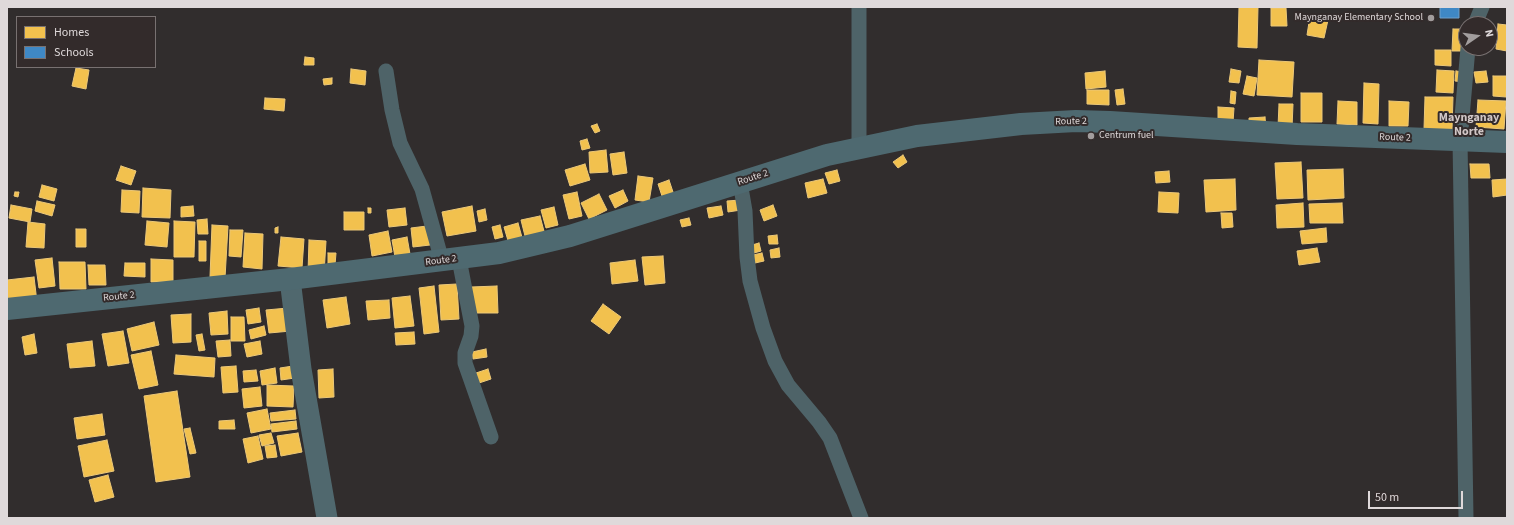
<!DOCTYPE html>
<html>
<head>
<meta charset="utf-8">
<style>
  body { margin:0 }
  #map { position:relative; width:1514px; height:525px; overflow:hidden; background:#312d2d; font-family:"Source Sans 3",sans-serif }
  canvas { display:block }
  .frame { position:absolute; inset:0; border:8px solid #dfd9da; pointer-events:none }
  .legend { position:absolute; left:16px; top:16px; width:140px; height:52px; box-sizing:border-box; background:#332b2b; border:1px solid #787171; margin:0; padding:5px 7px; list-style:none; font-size:12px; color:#dfd9da }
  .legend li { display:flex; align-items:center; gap:8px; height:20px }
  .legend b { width:20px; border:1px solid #787171 }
  .north { position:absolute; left:1458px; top:16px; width:40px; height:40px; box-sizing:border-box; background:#332b2b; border:1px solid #787171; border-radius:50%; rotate:77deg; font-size:11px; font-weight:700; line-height:16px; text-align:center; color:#dfd9da }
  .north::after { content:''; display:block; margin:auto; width:14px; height:18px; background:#a29d9d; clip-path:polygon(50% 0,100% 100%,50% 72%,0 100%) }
  .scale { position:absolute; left:1368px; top:491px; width:95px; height:18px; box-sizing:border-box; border:2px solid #dfd9da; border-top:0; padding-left:5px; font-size:12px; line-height:14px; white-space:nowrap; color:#dfd9da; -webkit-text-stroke:3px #332b2b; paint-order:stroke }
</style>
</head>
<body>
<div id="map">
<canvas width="1514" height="525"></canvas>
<div class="frame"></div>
<ul class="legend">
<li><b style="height:11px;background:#f2c14e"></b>Homes</li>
<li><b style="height:11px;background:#3f88c5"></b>Schools</li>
</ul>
<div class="north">N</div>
<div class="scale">50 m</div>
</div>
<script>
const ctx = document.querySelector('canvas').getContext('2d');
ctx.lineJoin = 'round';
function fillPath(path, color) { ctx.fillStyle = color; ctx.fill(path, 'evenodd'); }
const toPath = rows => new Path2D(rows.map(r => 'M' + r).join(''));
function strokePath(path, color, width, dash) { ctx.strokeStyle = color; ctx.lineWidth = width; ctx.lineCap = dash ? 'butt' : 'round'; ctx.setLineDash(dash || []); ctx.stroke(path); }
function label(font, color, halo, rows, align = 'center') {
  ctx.font = font + ' "Source Sans 3",sans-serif'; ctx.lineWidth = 4; ctx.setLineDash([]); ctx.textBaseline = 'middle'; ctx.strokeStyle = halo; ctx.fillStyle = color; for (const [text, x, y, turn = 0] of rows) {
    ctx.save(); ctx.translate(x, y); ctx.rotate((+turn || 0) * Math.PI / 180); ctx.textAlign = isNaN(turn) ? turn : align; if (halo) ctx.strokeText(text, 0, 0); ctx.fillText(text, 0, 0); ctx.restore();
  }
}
const homes = toPath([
  [1239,7,1258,7,1257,48,1238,47,1239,7],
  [1271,8,1286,8,1287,26,1271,26,1271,8],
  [1310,16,1328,20,1324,38,1307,35,1310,16],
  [1498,24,1507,25,1507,51,1496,49,1498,24],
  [1453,29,1466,29,1466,51,1452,51,1453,29],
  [1435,50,1451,50,1451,66,1435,65,1435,50],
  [305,57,314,58,314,65,304,65,305,57],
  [1259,60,1294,62,1292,97,1257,95,1259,60],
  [76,68,89,70,86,89,72,86,76,68],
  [351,69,366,71,365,85,350,83,351,69],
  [1231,69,1241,71,1239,83,1229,82,1231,69],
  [1437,70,1454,71,1453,93,1436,92,1437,70],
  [1105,71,1106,87,1086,89,1085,73,1105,71],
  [1456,71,1463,72,1463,82,1455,81,1456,71],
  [1486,71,1488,82,1476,83,1474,72,1486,71],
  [1247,76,1257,78,1254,96,1243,94,1247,76],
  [1493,76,1507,76,1506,97,1493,96,1493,76],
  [332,78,332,84,324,85,323,79,332,78],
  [1364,83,1379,84,1378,124,1363,123,1364,83],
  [1123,89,1125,104,1117,105,1115,90,1123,89],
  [1087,90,1109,90,1109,105,1087,104,1087,90],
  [1231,91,1236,92,1235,104,1230,103,1231,91],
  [1301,93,1322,93,1322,122,1301,122,1301,93],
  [1425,97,1453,97,1452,130,1424,129,1425,97],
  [265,98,285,99,284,111,264,109,265,98],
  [1478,100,1506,101,1504,129,1476,127,1478,100],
  [1338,101,1357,102,1357,125,1337,124,1338,101],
  [1389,101,1409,102,1408,126,1389,126,1389,101],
  [1279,104,1293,104,1292,128,1278,127,1279,104],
  [1218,107,1234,108,1233,122,1218,121,1218,107],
  [1265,117,1266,129,1249,130,1249,118,1265,117],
  [597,124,600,131,595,133,591,126,597,124],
  [587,139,590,148,582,150,580,141,587,139],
  [606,150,608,172,590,173,589,152,606,150],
  [624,152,627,173,613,175,610,154,624,152],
  [903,155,907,162,898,168,893,162,903,155],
  [1301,162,1303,198,1277,199,1275,163,1301,162],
  [585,164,590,180,570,186,565,170,585,164],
  [1470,164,1489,164,1490,178,1471,178,1470,164],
  [121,166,136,171,131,185,116,180,121,166],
  [1343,169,1344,198,1308,200,1307,170,1343,169],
  [837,170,840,181,829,184,825,173,837,170],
  [1169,171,1170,182,1156,183,1155,172,1169,171],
  [638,176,653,178,649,202,635,200,638,176],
  [823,179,827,193,808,198,805,183,823,179],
  [1235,179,1236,210,1206,212,1204,180,1235,179],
  [1507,179,1507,195,1493,197,1492,180,1507,179],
  [669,180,675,198,664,202,658,184,669,180],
  [42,185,57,189,54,201,39,197,42,185],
  [143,188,171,190,170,218,142,217,143,188],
  [122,190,140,191,139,213,121,212,122,190],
  [623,190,628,201,615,208,609,196,623,190],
  [15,192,19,192,18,197,14,196,15,192],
  [577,192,582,216,569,219,563,195,577,192],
  [1159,192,1179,193,1178,213,1158,212,1159,192],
  [599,194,607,210,589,219,581,203,599,194],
  [740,200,741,210,728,212,727,201,740,200],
  [37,201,55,205,52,216,35,211,37,201],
  [1303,203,1304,227,1277,228,1276,205,1303,203],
  [1342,203,1343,223,1310,223,1309,204,1342,203],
  [11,205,32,209,30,222,9,218,11,205],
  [773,205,777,216,764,221,760,210,773,205],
  [193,206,194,216,181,217,181,207,193,206],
  [472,206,476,231,447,236,442,212,472,206],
  [721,206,723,215,709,218,707,208,721,206],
  [554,207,558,225,546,228,541,210,554,207],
  [368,208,371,208,371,213,368,213,368,208],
  [405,208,407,225,389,227,387,210,405,208],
  [485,209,487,220,479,222,477,211,485,209],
  [344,212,364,212,364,230,344,230,344,212],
  [1221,213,1232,213,1233,227,1222,228,1221,213],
  [540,216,545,235,526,240,521,220,540,216],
  [689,218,691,225,682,227,680,220,689,218],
  [207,219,208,234,198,234,197,220,207,219],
  [147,221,169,223,167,247,145,245,147,221],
  [174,221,195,222,194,257,174,257,174,221],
  [28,222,45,224,44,248,26,247,28,222],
  [518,223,523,241,509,244,504,227,518,223],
  [212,225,228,226,225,278,210,277,212,225],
  [500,225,503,237,495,239,492,227,500,225],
  [427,226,430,245,413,247,411,228,427,226],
  [278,227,278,233,275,233,275,228,278,227],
  [1326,228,1327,242,1302,244,1300,231,1326,228],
  [76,229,86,229,86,247,76,247,76,229],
  [230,230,243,230,241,257,229,256,230,230],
  [388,231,392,252,372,256,369,235,388,231],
  [245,233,263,234,262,269,243,267,245,233],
  [777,235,778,244,769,244,768,236,777,235],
  [281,237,304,239,302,268,278,266,281,237],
  [407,237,410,254,395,257,392,240,407,237],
  [309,240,326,241,324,274,308,273,309,240],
  [199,241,206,241,206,261,199,261,199,241],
  [759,243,761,251,754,253,752,245,759,243],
  [779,248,780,257,771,258,770,250,779,248],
  [1317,248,1320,262,1299,265,1297,251,1317,248],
  [328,253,336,253,335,265,328,264,328,253],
  [762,253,764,261,755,263,753,255,762,253],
  [663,256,665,283,645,285,642,257,663,256],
  [52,258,55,286,39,288,35,260,52,258],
  [151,259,173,260,173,282,151,282,151,259],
  [635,260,638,281,612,284,610,263,635,260],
  [59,262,85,262,86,289,60,289,59,262],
  [125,263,145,263,145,277,124,276,125,263],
  [88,265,105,265,106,285,89,285,88,265],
  [34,277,37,302,7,298,7,280,34,277],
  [457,284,459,319,441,320,439,285,457,284],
  [434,286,439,332,424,334,419,288,434,286],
  [497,286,498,313,472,313,471,287,497,286],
  [410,296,414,326,395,328,392,298,410,296],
  [346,297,350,324,327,328,323,300,346,297],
  [389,300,390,318,368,320,366,301,389,300],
  [603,304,621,317,609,334,591,321,603,304],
  [259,308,261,322,248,324,246,310,259,308],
  [288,308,291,331,269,333,266,310,288,308],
  [227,311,228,334,211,335,209,313,227,311],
  [191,314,191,342,173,343,171,315,191,314],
  [231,317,244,317,245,341,231,341,231,317],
  [154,322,159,345,132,351,127,329,154,322],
  [264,326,266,335,251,339,249,330,264,326],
  [123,331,129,363,108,366,102,334,123,331],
  [414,332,415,344,396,345,395,333,414,332],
  [34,334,37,353,25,355,22,337,34,334],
  [202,334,205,350,199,351,196,335,202,334],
  [230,340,231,356,218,357,216,341,230,340],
  [92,341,95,366,70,368,67,344,92,341],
  [260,341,262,354,247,357,244,344,260,341],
  [486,349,487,357,473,359,472,352,486,349],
  [151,351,158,385,139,389,131,355,151,351],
  [176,355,215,358,214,377,174,374,176,355],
  [236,366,238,392,223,393,221,367,236,366],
  [293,366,295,378,281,380,280,368,293,366],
  [275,368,277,383,262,385,260,371,275,368],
  [333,369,334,397,319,398,318,370,333,369],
  [488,369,491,379,479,383,476,373,488,369],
  [256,370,258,381,244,382,243,371,256,370],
  [267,385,294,386,293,407,267,406,267,385],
  [260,387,262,406,244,408,242,389,260,387],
  [177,391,190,477,156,482,144,396,177,391],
  [267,409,271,429,251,433,247,413,267,409],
  [295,410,296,419,271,421,270,413,295,410],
  [102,414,105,435,77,439,74,418,102,414],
  [234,420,235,429,219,429,219,421,234,420],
  [296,421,297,429,272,432,271,424,296,421],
  [190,428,196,453,190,454,184,429,190,428],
  [271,433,274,443,262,446,259,435,271,433],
  [298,433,302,452,281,456,277,436,298,433],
  [258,436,263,459,248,463,243,439,258,436],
  [107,440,114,471,84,477,78,446,107,440],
  [275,445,277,457,267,458,265,446,275,445],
  [108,475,114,497,95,502,89,480,108,475]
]);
const schools = toPath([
  [1440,7,1459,7,1459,18,1440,18,1440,7]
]);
const street = toPath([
  [1475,24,1482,7],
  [386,71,392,110,400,143,422,189,442,261],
  [859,148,859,7],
  [740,182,745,211,747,257,750,281,763,328,775,361,788,385,819,422,830,438,861,518],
  [459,259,472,326,471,336,465,353,465,363,491,437],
  [1466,518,1460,140,1468,48]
]);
const secondary = toPath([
  [290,279,301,369,327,518]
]);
const highway = toPath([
  [7,309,290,279,499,253,570,236,827,155,917,136,1021,124,1076,121,1110,122,1297,134,1507,142]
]);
const markers = [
  [1431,18,4,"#a29d9d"],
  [1091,136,4,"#a29d9d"]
];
const poiNames = [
  ["Maynganay Elementary School",1423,18],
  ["Centrum fuel",1099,136,"left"]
];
const streetNames = [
  ["Route 2",1071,122,-1],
  ["Route 2",1395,138,2],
  ["Route 2",753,178,-18],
  ["Route 2",441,261,-8],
  ["Route 2",119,297,-6]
];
const quarterNames = [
  ["Maynganay",1469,118],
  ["Norte",1469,132]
];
fillPath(homes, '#f2c14e');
strokePath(homes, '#ecc878', 1);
fillPath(schools, '#3f88c5');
strokePath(schools, '#6fa0cb', 1);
strokePath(street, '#4e6368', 15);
strokePath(secondary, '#50686e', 21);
strokePath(highway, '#4e6970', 22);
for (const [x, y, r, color] of markers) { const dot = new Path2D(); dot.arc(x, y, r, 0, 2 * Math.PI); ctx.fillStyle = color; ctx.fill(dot); strokePath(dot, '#332b2b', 1.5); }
label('10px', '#dfd9da', '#332b2b', poiNames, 'right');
label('10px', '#dfd9da', '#332b2b', streetNames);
label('bold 12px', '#d1c7c7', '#332b2b', quarterNames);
</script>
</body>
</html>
